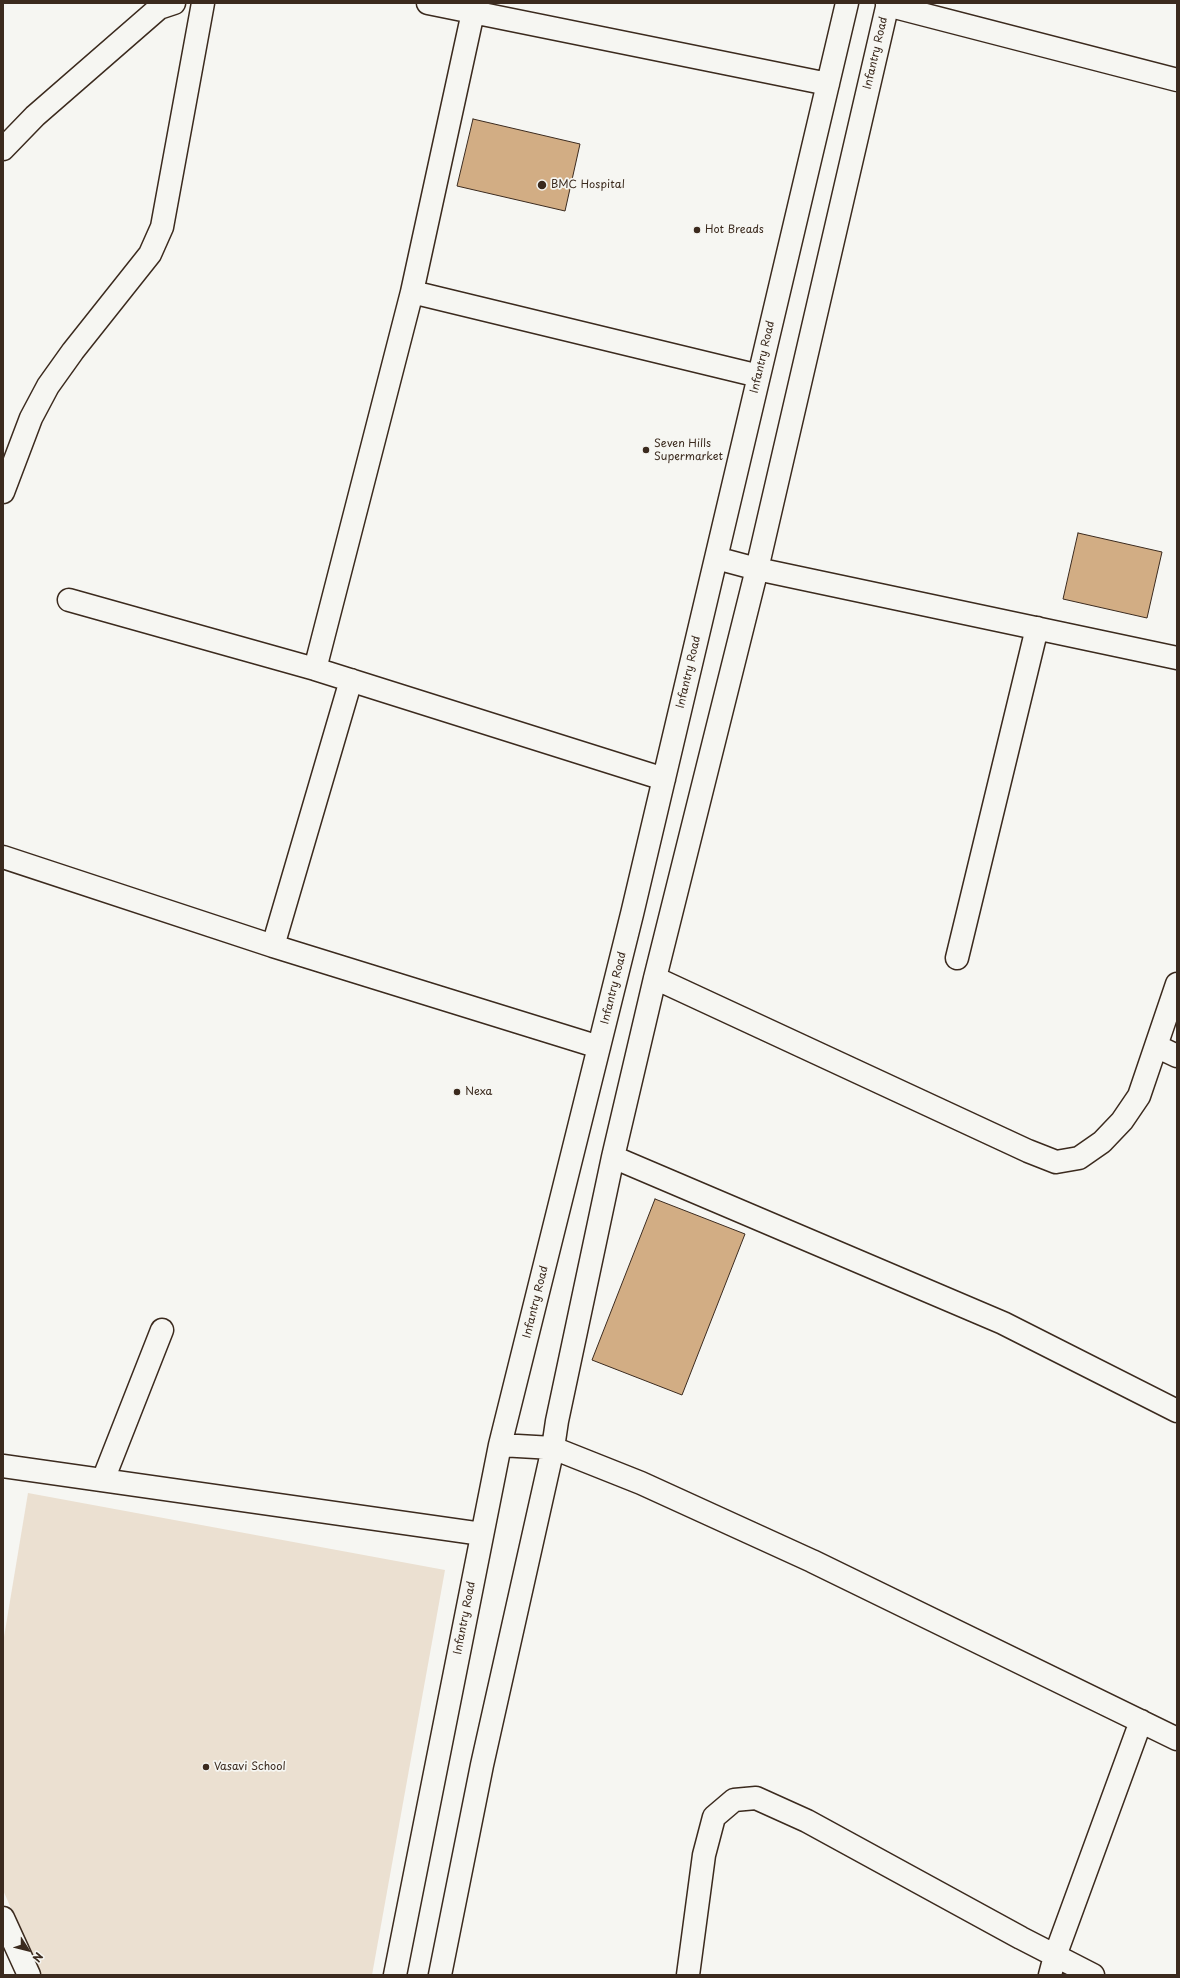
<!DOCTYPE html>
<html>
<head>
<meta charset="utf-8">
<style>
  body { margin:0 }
  #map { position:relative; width:1180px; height:1978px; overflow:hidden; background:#f6f6f2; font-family:"Playpen Sans",sans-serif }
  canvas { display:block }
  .frame { position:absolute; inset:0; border:4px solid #3b2a1e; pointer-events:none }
  .north { position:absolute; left:8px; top:1930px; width:40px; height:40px; -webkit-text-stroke:3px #f6f6f2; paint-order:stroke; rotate:126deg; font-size:11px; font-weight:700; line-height:16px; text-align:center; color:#3b2a1e }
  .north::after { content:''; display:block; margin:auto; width:14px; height:18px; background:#3b2a1e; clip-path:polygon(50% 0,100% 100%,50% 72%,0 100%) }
</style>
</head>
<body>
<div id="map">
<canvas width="1180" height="1978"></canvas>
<div class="frame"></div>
<div class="north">N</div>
</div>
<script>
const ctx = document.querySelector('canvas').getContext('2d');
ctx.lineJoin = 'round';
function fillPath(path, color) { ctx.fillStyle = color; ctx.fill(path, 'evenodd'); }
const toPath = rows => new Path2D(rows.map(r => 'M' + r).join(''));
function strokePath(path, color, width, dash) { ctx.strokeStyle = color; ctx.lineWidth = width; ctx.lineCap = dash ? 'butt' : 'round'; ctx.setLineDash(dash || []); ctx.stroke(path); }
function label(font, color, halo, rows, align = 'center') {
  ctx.font = font + ' "Playpen Sans",sans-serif'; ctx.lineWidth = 3.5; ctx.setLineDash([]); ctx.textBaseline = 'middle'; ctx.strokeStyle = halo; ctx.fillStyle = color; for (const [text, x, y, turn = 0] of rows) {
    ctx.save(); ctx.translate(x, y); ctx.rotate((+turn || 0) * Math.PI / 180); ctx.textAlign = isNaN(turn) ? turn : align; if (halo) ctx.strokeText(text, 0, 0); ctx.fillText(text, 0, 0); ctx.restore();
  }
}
const built = toPath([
  [28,1493,445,1570,372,1975,40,1975,3,1890,3,1643]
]);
const building = toPath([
  [473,119,580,144,565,211,457,186,473,119],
  [1078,533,1162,552,1147,618,1063,599,1078,533],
  [655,1199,745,1234,682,1395,592,1360,655,1199]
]);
const minor = toPath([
  [428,3,828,84],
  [475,3,412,292,759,376],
  [887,5,1177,80],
  [3,149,35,116,159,8,174,3],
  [412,292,315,669,664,779],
  [3,492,31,418,48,386,73,351,150,254,162,227,203,3],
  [716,558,757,569,1177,658],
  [69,600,315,669],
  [351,680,273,946,599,1047],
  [3,857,273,946],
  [957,958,1037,628],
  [655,978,1028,1151,1056,1162,1079,1158,1102,1142,1122,1121,1139,1096,1177,984],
  [1156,1046,1177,1056],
  [613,1157,1003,1323,1177,1411],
  [500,1445,553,1448,641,1483,812,1561,1177,1739],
  [3,1466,482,1534],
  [103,1480,162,1330],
  [3,1918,29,1975],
  [395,1975,500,1445,632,914,847,3],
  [440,1975,482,1765,553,1448,557,1421,613,1157,655,978,757,569,888,3],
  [688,1975,704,1855,714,1817,734,1800,756,1798,807,1821,1021,1938,1093,1975],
  [1050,1975,1055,1956,1141,1721]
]);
const markers = [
  [542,185,5,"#3b2a1e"],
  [697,230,4,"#3b2a1e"],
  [646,450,4,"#3b2a1e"],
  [457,1092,4,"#3b2a1e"],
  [206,1767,4,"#3b2a1e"]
];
const streetNames = [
  ["Infantry Road",876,53,-77],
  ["Infantry Road",763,357,-77],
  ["Infantry Road",689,672,-77],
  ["Infantry Road",614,988,-76],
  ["Infantry Road",536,1302,-76],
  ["Infantry Road",465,1618,-79]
];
const poiNames = [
  ["BMC Hospital",551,185],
  ["Hot Breads",705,230],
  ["Seven Hills",654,444],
  ["Supermarket",654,457],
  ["Nexa",465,1092],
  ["Vasavi School",214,1767]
];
fillPath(built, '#ebe0d1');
fillPath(building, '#d2ad84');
strokePath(building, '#3b2a1e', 1);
strokePath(minor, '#3b2a1e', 25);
strokePath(minor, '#f6f6f2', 22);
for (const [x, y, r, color] of markers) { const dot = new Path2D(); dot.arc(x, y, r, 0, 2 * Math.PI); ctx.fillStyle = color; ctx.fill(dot); strokePath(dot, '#f6f6f2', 1.5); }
label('11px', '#3b2a1e', '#f6f6f2', streetNames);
label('11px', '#3b2a1e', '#f6f6f2', poiNames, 'left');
</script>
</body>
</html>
